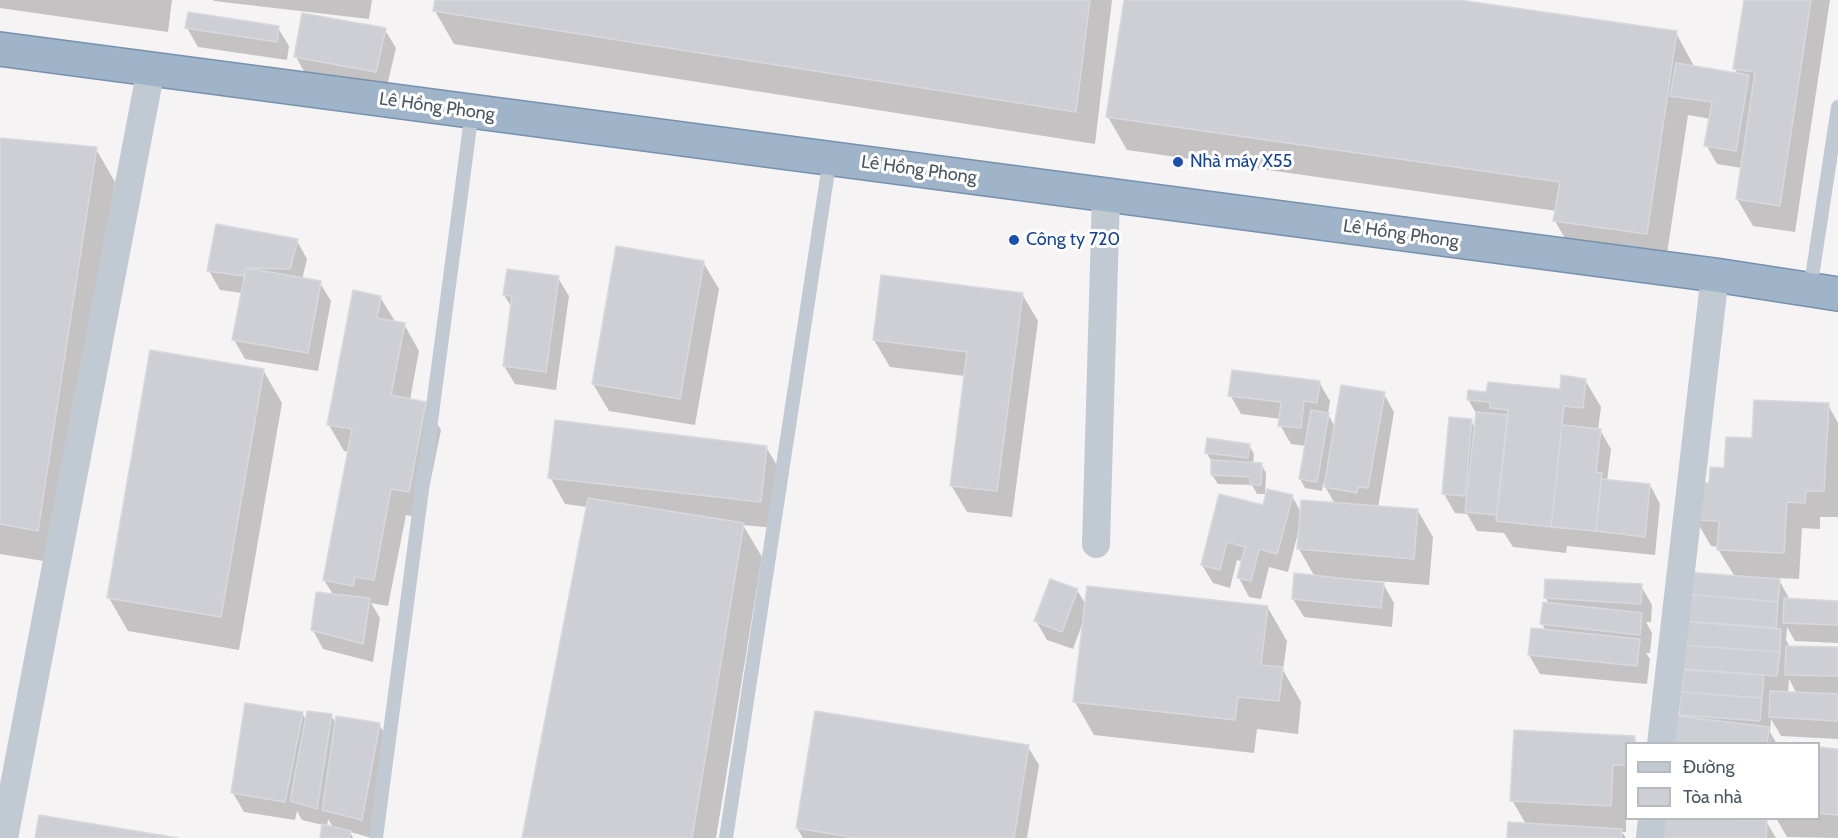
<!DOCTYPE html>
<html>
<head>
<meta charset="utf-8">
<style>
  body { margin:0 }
  #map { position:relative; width:1838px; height:838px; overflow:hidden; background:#f5f3f3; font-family:Cabin,sans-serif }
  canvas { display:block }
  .legend { position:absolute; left:1625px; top:742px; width:195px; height:78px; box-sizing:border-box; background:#fff; border:2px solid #b7bbc0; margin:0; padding:8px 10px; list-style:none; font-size:18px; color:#4a5661 }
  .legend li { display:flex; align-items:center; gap:12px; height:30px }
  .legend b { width:30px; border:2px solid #b7bbc0 }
</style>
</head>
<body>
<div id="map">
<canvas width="1838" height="838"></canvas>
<ul class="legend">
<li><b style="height:8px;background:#c1cad2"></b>Đường</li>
<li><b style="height:16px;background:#cdcfd5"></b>Tòa nhà</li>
</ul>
</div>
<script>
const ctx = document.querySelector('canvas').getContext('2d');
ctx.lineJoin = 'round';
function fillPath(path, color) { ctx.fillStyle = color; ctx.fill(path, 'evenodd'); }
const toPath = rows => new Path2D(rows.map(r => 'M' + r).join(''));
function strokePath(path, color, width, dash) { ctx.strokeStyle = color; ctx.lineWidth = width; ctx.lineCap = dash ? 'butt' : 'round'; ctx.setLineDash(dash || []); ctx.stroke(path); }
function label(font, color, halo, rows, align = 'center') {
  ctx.font = font + ' Cabin,sans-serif'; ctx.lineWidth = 6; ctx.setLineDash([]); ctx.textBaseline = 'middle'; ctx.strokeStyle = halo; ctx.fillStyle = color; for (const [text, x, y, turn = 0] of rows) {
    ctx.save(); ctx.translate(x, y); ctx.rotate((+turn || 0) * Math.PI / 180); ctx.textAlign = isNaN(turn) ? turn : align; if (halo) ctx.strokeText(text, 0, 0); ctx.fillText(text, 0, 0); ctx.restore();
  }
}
const shadow = toPath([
  [0,0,172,0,168,32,0,8],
  [213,0,372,0,369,19,214,1],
  [436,0,1112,0,1095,144,454,44,435,11],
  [1125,0,1449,0,1676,33,1695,68,1738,75,1735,69,1745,0,1830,0,1795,232,1753,226,1737,199,1742,168,1717,164,1706,145,1711,119,1688,115,1665,267,1574,254,1555,221,1557,211,1127,150,1108,117],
  [187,28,278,28,289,46,287,60,198,47],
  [385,30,396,48,386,90,306,75,296,57],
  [0,139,96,149,115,182,56,563,0,554],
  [297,241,307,259,302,280,320,283,331,301,318,371,245,359,234,340,242,293,220,290,209,271],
  [703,262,719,289,695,425,609,411,593,384],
  [558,278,569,296,556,390,515,384,504,366,512,308,504,295],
  [1022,294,1038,321,1012,517,967,512,951,485,965,376,890,367,874,340],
  [380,297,396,323,404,324,419,351,410,400,425,403,441,430,423,518,406,515,388,606,371,603,380,618,373,662,323,649,313,630,334,596,324,580,349,452,344,451,329,425],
  [263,370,282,403,239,650,128,631,109,598],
  [1585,380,1601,407,1598,430,1600,430,1611,449,1607,481,1650,485,1660,504,1655,555,1567,546,1566,553,1513,547,1504,533,1477,531,1467,514,1455,513,1444,494,1471,421,1475,428,1477,415,1468,399,1487,393,1561,391],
  [1319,382,1330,401,1328,414,1335,427,1384,394,1394,412,1378,508,1418,511,1433,537,1429,585,1364,580,1364,582,1383,584,1394,603,1392,627,1304,617,1293,599,1315,577,1299,549,1299,529,1288,572,1269,567,1261,599,1249,597,1239,578,1243,562,1237,560,1230,588,1213,583,1202,565,1264,507,1292,496,1302,514,1335,504,1323,483,1322,491,1305,488,1300,479,1306,446,1291,444,1280,425,1281,419,1241,414,1230,395],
  [1828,405,1838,423,1838,517,1820,517,1820,529,1802,528,1799,579,1778,578,1790,600,1838,602,1838,643,1795,641,1787,627,1786,640,1790,647,1838,649,1838,739,1781,736,1771,719,1770,732,1777,744,1666,744,1683,718,1681,715,1679,668,1688,574,1735,577,1718,549,1719,547,1711,546,1696,520,1711,485,1753,440],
  [1789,679,1797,694,1788,693],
  [1249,445,1254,454,1253,464,1261,464,1266,473,1265,494,1257,494,1252,485,1218,484,1212,475,1212,462,1206,452],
  [766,447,782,474,775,528,743,525,762,557,716,838,524,838,588,507,565,504,550,477],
  [1641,586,1652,605,1651,622,1646,622,1652,633,1650,653,1646,653,1650,659,1647,684,1540,674,1529,655,1546,631,1542,624,1549,604,1546,598],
  [1077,590,1086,605,1268,608,1287,641,1283,670,1301,702,1298,734,1257,729,1254,753,1094,735,1075,702,1083,622,1073,649,1047,640,1036,621],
  [302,713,307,722,331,715,336,724,379,724,390,743,372,838,350,832,353,838,321,838,323,825,302,820,297,811,295,820,244,812,233,793],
  [328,819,334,829,327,827],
  [1634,737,1637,744,1626,744,1626,832,1622,832,1626,838,1508,838,1526,824,1512,800],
  [1028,747,1039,765,1027,838,803,838,797,828],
  [1818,749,1838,750,1838,838,1787,837,1776,818,1818,818],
  [1665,818,1713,818,1766,821,1776,838,1664,838]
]);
const building = toPath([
  [435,0,1090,0,1076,112,433,11,435,0],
  [1124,0,1459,0,1677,31,1647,234,1553,221,1560,182,1106,117,1124,0],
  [1744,0,1811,0,1780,206,1736,199,1755,72,1733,69,1744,0],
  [188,12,279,26,277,42,185,28,188,12],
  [302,13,386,28,376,72,294,57,302,13],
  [1676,63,1749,75,1736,151,1704,146,1712,102,1670,96,1676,63],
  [0,138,97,147,38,531,0,524,0,138],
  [216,224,298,239,290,269,246,268,244,276,207,271,216,224],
  [616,246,704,261,680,399,592,384,616,246],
  [246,268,321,281,308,353,232,340,246,268],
  [507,269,559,276,546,372,503,366,512,296,503,295,507,269],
  [881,275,1023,293,997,491,950,486,967,352,873,340,881,275],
  [353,290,381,296,377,318,405,323,391,395,426,402,409,492,391,489,374,580,355,577,353,586,323,580,352,429,327,425,353,290],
  [150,350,264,369,221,617,107,598,150,350],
  [1232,370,1320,381,1317,403,1304,401,1301,428,1278,426,1281,402,1228,396,1232,370],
  [1561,375,1586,379,1583,408,1564,406,1551,527,1496,521,1508,410,1490,408,1490,402,1467,400,1468,390,1486,392,1488,382,1560,389,1561,375],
  [1341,385,1385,392,1368,488,1358,487,1357,493,1324,487,1341,385],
  [1754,400,1829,403,1824,491,1806,491,1805,503,1787,502,1784,553,1717,550,1719,521,1694,520,1696,482,1709,483,1710,467,1724,468,1726,437,1752,438,1754,400],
  [1311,410,1329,413,1317,482,1299,479,1311,410],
  [1476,412,1508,415,1497,515,1465,512,1476,412],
  [1449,417,1472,419,1465,496,1442,494,1449,417],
  [555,420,767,446,761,502,548,478,555,420],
  [1562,425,1601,429,1596,472,1602,473,1596,531,1551,527,1562,425],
  [1207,438,1250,444,1248,458,1205,453,1207,438],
  [1211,460,1262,463,1261,485,1250,485,1250,477,1211,475,1211,460],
  [1601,479,1650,484,1645,537,1596,531,1601,479],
  [1267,489,1293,495,1277,554,1259,549,1251,581,1237,578,1245,547,1227,542,1220,570,1201,565,1219,494,1263,505,1267,489],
  [588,498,744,523,692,838,522,838,588,498],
  [1301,500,1418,509,1414,559,1297,549,1301,500],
  [1686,572,1780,579,1778,602,1684,594,1686,572],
  [1294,573,1384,583,1381,608,1292,599,1294,573],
  [1050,579,1078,589,1062,632,1034,621,1050,579],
  [1545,579,1642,584,1641,604,1544,598,1545,579],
  [1087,586,1268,606,1261,665,1283,667,1279,701,1238,697,1235,720,1073,702,1087,586],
  [316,592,370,598,363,644,311,630,316,592],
  [1684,594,1778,602,1776,628,1682,621,1684,594],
  [1784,598,1838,601,1838,625,1783,623,1784,598],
  [1543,602,1642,613,1640,635,1540,624,1543,602],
  [1682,621,1781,629,1780,652,1680,645,1682,621],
  [1531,628,1640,639,1637,666,1528,655,1531,628],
  [1680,645,1780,652,1777,676,1677,669,1680,645],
  [1786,646,1838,647,1838,676,1785,675,1786,646],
  [1684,669,1764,675,1762,698,1681,692,1684,669],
  [1770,691,1838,694,1838,721,1769,717,1770,691],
  [1681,692,1762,698,1760,721,1679,715,1681,692],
  [245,703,303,712,285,802,231,793,245,703],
  [307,711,332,714,317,809,290,801,307,711],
  [815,711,1029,745,1014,838,856,838,796,828,815,711],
  [1668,715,1769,727,1767,744,1664,743,1668,715],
  [336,716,380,723,362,820,322,810,336,716],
  [1514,730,1635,736,1634,744,1626,744,1626,765,1613,765,1611,806,1510,801,1514,730],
  [1818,747,1838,749,1838,815,1818,813,1818,747],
  [39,815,178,838,35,838,39,815],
  [1664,818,1767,820,1766,838,1663,838,1664,818],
  [1508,822,1622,829,1621,838,1507,838,1508,822],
  [322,824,351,831,349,838,320,838,322,824]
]);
const service = toPath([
  [1810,290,1838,107],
  [376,838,472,111],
  [726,838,830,158]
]);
const minor = toPath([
  [1096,544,1106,195],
  [1661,744,1715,275],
  [4,838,151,69],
  [1650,838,1652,818]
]);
const trunk = toPath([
  [0,49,1715,275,1838,294]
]);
const markers = [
  [1178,162,6,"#1a4fb4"],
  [1014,240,6,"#1a4fb4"]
];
const streetNames = [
  ["Lê Hồng Phong",437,107,8],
  ["Lê Hồng Phong",919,170,8],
  ["Lê Hồng Phong",1401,234,8]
];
const transitNames = [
  ["Nhà máy X55",1190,162],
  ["Công ty 720",1026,240]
];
fillPath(shadow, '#0003');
fillPath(building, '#cdcfd5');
strokePath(building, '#d7d9de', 1.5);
strokePath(trunk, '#7690ad', 36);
strokePath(service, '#c1cad2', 14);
strokePath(minor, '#c1cad2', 28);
strokePath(trunk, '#9fb4c9', 33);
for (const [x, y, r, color] of markers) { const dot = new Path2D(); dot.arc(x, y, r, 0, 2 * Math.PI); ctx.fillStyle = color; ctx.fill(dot); strokePath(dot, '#fff', 2); }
label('18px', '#4a5661', '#fff', streetNames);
label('18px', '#164399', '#fff', transitNames, 'left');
</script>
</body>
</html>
